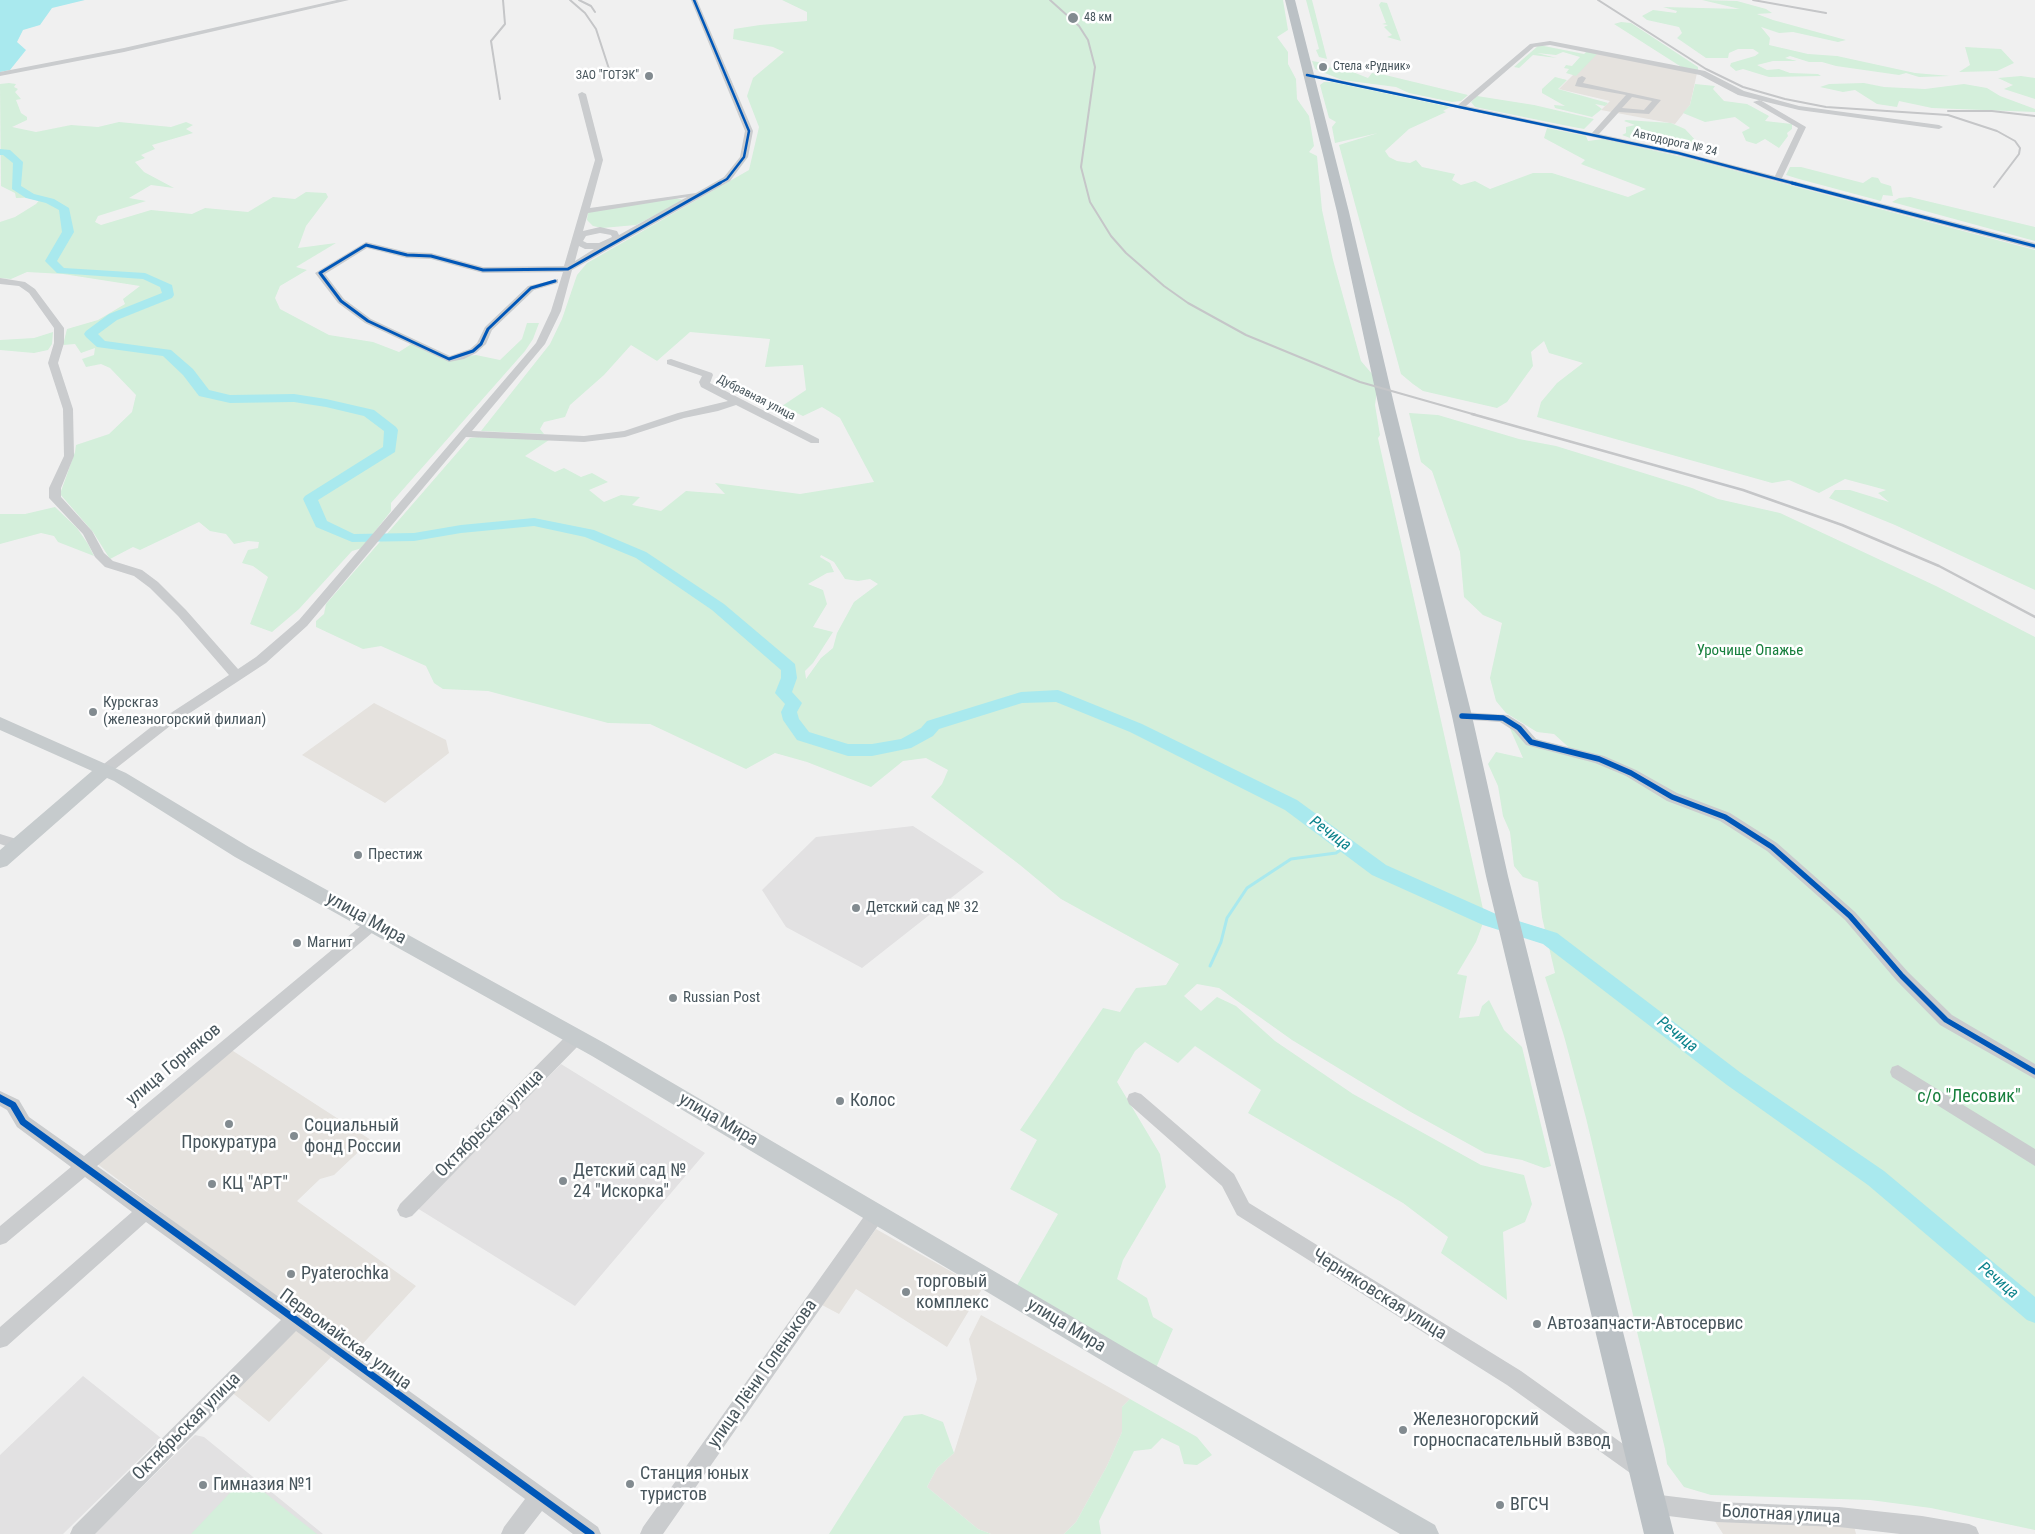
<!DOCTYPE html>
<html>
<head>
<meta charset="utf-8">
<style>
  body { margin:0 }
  canvas { display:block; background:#f0f0f0 }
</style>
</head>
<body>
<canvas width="2035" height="1534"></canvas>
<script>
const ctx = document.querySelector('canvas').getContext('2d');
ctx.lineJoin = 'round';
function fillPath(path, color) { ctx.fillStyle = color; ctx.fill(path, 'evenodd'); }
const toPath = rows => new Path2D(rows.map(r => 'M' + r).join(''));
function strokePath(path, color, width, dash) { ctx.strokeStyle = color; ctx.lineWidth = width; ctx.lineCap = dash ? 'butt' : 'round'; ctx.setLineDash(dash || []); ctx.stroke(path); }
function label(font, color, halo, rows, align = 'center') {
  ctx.font = font + ' "Roboto Condensed",sans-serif'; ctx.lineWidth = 5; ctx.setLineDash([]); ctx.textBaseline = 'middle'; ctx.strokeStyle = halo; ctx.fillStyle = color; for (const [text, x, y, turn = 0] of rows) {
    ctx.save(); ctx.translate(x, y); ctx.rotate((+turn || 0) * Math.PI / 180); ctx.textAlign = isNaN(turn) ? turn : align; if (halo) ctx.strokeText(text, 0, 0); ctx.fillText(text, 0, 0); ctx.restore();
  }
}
const commercial = toPath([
  [1596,52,1697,73,1690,105,1675,124,1601,110,1610,101,1559,89],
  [374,703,446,740,449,753,385,803,302,755],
  [230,1049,371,1140,334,1175,320,1179,297,1201,416,1286,345,1363,332,1356,269,1422,230,1391,302,1318,96,1163],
  [876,1229,982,1289,947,1347,856,1289,839,1314,822,1305],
  [981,1315,1130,1399,1122,1407,1122,1432,1107,1466,1076,1522,1064,1534,991,1534,978,1529,927,1487,937,1468,954,1453,977,1379,969,1339],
  [1711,1515,1854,1526,1856,1534,1723,1534]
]);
const education = toPath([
  [913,826,984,872,862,968,786,927,762,890,816,837],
  [561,1064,705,1153,575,1306,417,1208],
  [83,1376,161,1438,63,1534,0,1534,0,1455],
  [195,1435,204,1437,323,1534,94,1534]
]);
const green = toPath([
  [782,0,1283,0,1288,30,1277,37,1288,52,1288,64,1296,79,1297,99,1309,116,1314,146,1309,152,1317,156,1322,210,1333,260,1361,361,1373,375,1377,391,1375,405,1380,435,1378,438,1483,909,1451,905,1463,914,1483,923,1476,942,1457,974,1467,976,1459,1018,1479,1016,1482,1006,1489,1000,1504,1030,1522,1047,1551,1166,1544,1168,1522,1160,1485,1153,1409,1111,1292,1040,1219,988,1197,984,1184,996,1201,1011,1217,997,1236,1006,1275,1041,1353,1094,1481,1165,1524,1175,1532,1204,1525,1222,1503,1232,1507,1300,1441,1253,1448,1237,1403,1203,1248,1113,1261,1090,1195,1046,1178,1063,1145,1042,1135,1051,1117,1082,1160,1154,1166,1187,1123,1260,1117,1279,1147,1298,1153,1317,1173,1329,1155,1370,1016,1287,1058,1214,1010,1189,1037,1140,1020,1130,1103,1008,1120,1012,1136,988,1166,985,1179,964,1061,899,1020,865,931,797,942,784,948,770,926,758,903,761,871,787,807,762,775,753,746,769,650,724,608,723,488,691,443,689,434,683,426,666,381,646,363,649,316,627,316,621,324,614,326,604,470,438,478,437,549,440,525,456,555,472,564,468,581,477,592,473,608,482,589,490,604,502,621,495,640,497,632,505,661,511,686,491,725,494,715,483,800,494,874,482,840,418,822,407,803,416,782,406,806,390,803,365,765,367,770,339,690,332,657,361,631,345,604,375,570,405,565,417,544,422,540,429,544,434,481,431,550,344,562,319,577,275,587,263,749,170,759,127,747,96,753,78,784,52,773,47,733,39,734,29,760,25,807,21,807,12],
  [821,555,834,562,845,579,858,581,870,579,878,584,854,602,837,633,833,648,821,658,806,679,805,671,813,663,833,632,813,627,827,604,823,590,808,584,827,573,834,572,830,563,820,557],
  [1306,0,1312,0,1327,59,1319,57,1316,50,1319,49],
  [1702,0,1737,1,1766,9,1772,13,1757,14,1773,20,1846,40,1838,42,1793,32,1779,33,1761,27,1770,38,1769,45,1808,54,1837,56,1915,73,1950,76,1919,77,1906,73,1899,75,1836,66,1822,62,1809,62,1790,56,1785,58,1797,61,1773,61,1757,65,1767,70,1779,69,1790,73,1818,74,1821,76,1769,77,1743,69,1736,71,1730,66,1731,63,1755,56,1759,53,1753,49,1738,49,1729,53,1728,58,1706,58,1677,38,1682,33,1679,27,1647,20,1642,16,1653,10,1676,13,1677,11,1663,7,1740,9],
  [1381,2,1387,3,1401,41,1387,37,1392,35,1384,27,1388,25,1382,24,1386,23,1379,5],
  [1621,22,1631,23,1698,67,1698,71,1683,68,1614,24],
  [1539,45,1584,54,1587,51,1597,54,1576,76,1566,73,1569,69,1564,68,1566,65,1572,66,1580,57,1563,52,1556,55,1537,53,1557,58,1533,55,1519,68,1514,67],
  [1965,47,2001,49,2014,63,1997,71,1959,72,1970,65],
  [1312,61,1324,63,1325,66,1320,66,1320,68,1340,67,1368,78,1372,73,1381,74,1468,95,1461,101,1452,102,1409,93,1396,87,1342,80,1315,69],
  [2021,76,2035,78,2035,99,2004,89,2013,85,1998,78],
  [1555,77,1567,80,1558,89,1608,103,1605,106,1595,104,1602,109,1592,117,1555,108,1554,105,1565,106,1542,93,1542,89],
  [1324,82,1332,82,1450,107,1443,111,1446,112,1409,129,1385,151,1389,157,1397,161,1410,163,1416,160,1422,167,1455,174,1452,180,1461,185,1475,181,1490,189,1533,173,1552,173,1628,197,1646,189,1581,164,1585,160,1544,138,1547,128,1586,136,1588,141,1603,139,1691,159,2035,250,2035,590,1895,525,1829,498,1835,490,1850,490,1889,502,1878,493,1886,490,1845,479,1819,493,1789,480,1772,483,1537,417,1541,402,1557,383,1583,363,1549,353,1544,341,1531,352,1533,366,1507,402,1497,408,1423,391,1413,384,1401,374,1339,145,1378,133,1335,143,1332,127,1336,122,1329,118,1320,85],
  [9,83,16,84,14,87,18,89,15,92,21,99,16,100,21,113,27,117,27,120,12,127,36,132,71,125,98,127,119,122,171,127,186,122,193,125,186,129,193,133,152,145,155,149,141,155,145,158,135,162,144,172,174,188,151,185,129,198,146,201,98,216,95,222,101,225,151,210,192,214,205,208,248,212,273,197,295,199,306,192,326,193,328,197,306,226,298,248,336,243,296,267,307,270,280,286,275,298,280,309,329,335,373,342,399,352,413,343,449,358,476,355,500,360,522,339,527,323,539,323,533,339,525,351,391,503,391,511,362,548,352,551,299,609,272,632,250,624,268,577,253,566,242,563,248,550,258,548,259,542,248,541,234,544,226,534,210,531,199,522,140,550,133,547,110,559,93,532,60,494,75,452,76,445,109,434,132,412,136,395,110,368,101,364,86,367,82,359,94,355,95,348,81,353,75,344,63,345,67,329,98,320,125,304,123,299,140,286,63,274,27,272,11,279,0,278,0,222,15,217,36,204,42,197,16,198,15,193,1,186,0,84],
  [1864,83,1884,87,1925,89,1964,84,1987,88,2000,96,2035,109,2035,112,1932,108,1899,101,1897,107,1877,104,1855,90,1843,92,1820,87,1829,84],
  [1695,84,1715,86,1713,89,1724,101,1747,104,1769,116,1765,121,1792,124,1792,129,1787,133,1788,136,1779,148,1765,139,1756,144,1746,141,1742,132,1750,128,1735,117,1705,122,1683,113,1690,105],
  [1477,96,1534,105,1594,119,1584,129,1563,125,1475,107,1471,102],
  [1626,120,1671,123,1685,129,1699,144,1690,150,1649,140,1633,139,1622,135,1626,133,1626,127,1635,125,1624,121],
  [1790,167,1801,167,1863,183,1872,177,1878,178,1881,183,1891,186,1893,196,1883,195,1881,201,1799,179,1786,175],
  [1910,197,2035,227,2035,241,1892,202,1899,198],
  [675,198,684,200,636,225,602,228,593,226,587,220,588,212],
  [53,332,52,344,48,350,34,353,0,350,0,340,34,338],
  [1409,413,1438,415,1519,439,1556,446,1692,488,1718,499,1780,513,1936,586,2035,637,2035,1530,1931,1508,1870,1500,1711,1495,1684,1487,1667,1464,1665,1449,1586,1118,1564,1036,1545,977,1555,973,1542,917,1538,882,1523,877,1514,866,1510,832,1503,816,1498,786,1488,764,1496,752,1523,758,1508,724,1546,744,1574,752,1554,734,1537,732,1506,713,1496,701,1490,678,1502,623,1483,615,1464,597,1460,552,1432,471,1421,462],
  [55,507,77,528,88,544,94,556,58,542,54,536,41,533,0,544,0,514,25,514],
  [1130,1399,1197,1437,1212,1455,1197,1465,1184,1464,1179,1446,1162,1438,1151,1449,1134,1451,1099,1521,1101,1534,1064,1534,1076,1522,1107,1466,1122,1432,1122,1407],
  [922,1414,943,1422,954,1453,937,1468,927,1487,978,1529,991,1534,829,1534,904,1416],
  [245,1477,317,1534,191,1534]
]);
const water = toPath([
  [0,0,85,0,52,8,40,25,23,30,17,42,26,50,10,70,0,72]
]);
const stream = toPath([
  [1210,966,1221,942,1227,918,1247,888,1291,859,1336,853,1345,847]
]);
const river = toPath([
  [0,149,10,150,23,162,21,186,34,194,54,199,69,208,74,232,57,261,64,268,145,273,172,285,174,295,172,298,117,320,98,334,105,341,171,350,193,369,209,390,230,395,294,394,326,399,374,410,396,427,398,430,395,452,318,500,327,521,354,534,414,533,461,525,534,518,594,530,646,552,724,604,795,664,797,678,792,692,802,703,797,712,799,719,809,732,848,744,872,744,901,739,921,728,927,721,1021,692,1058,690,1142,724,1297,800,1386,865,1496,914,1557,933,1741,1073,1884,1171,2035,1297,2035,1323,2027,1320,1868,1185,1727,1085,1543,944,1483,925,1372,875,1285,810,1130,732,1056,702,1022,703,939,729,933,736,911,748,872,756,848,756,797,740,783,720,781,712,785,704,775,693,781,678,781,670,712,610,636,558,585,537,534,526,461,533,414,541,352,542,316,527,303,499,305,496,383,447,384,431,364,416,326,407,294,402,230,403,199,396,183,375,163,356,97,347,86,337,84,334,86,331,109,314,162,293,160,287,143,279,57,273,45,261,62,232,59,210,46,203,26,198,12,189,13,163,3,155,0,155,0,149]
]);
const minor = toPath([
  [337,0,349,0,124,52,0,76,0,72,124,48,337,0],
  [691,0,697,0,753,131,748,157,730,181,572,270,561,311,545,344,472,431,584,436,624,431,678,413,728,401,701,387,699,382,702,376,667,364,667,360,671,359,712,373,713,375,710,383,819,439,819,443,811,443,736,405,718,411,684,418,625,437,584,442,466,437,307,626,266,663,170,726,110,773,100,773,98,770,100,767,160,720,229,675,178,616,150,588,134,576,105,567,95,557,83,534,49,498,49,488,64,456,63,409,48,363,54,343,54,328,29,293,19,286,0,284,0,278,25,282,35,289,64,328,64,343,58,363,73,409,74,456,61,488,61,497,92,531,104,553,113,561,142,570,158,582,186,610,238,669,256,657,299,620,536,343,551,311,563,272,483,273,431,259,407,258,367,248,325,274,344,299,371,319,450,356,470,349,477,343,485,327,528,286,558,279,558,283,534,290,492,330,486,344,476,353,464,359,449,362,365,323,338,303,315,273,366,242,407,252,431,253,483,267,564,266,595,160,578,94,582,92,586,94,603,160,590,208,696,193,724,177,740,157,745,131,691,0],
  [687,197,619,235,617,231,600,227,583,231,588,213,687,197],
  [600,233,611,235,612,237,599,243,587,243,583,241,586,236,600,233],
  [579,246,585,249,594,249,575,261,579,246],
  [1550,41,1705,71,1744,91,1799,106,1939,125,1943,127,1939,129,1799,110,1738,95,1700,75,1550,45,1534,47,1466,106,1592,133,1626,95,1575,86,1578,78,1582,76,1586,78,1583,83,1661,100,1649,114,1619,112,1599,134,1678,151,1775,176,1798,128,1753,102,1760,100,1806,127,1782,178,2035,243,2035,249,1677,155,1303,75,1307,73,1458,105,1530,44,1550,41],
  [1632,97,1652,101,1644,110,1622,108,1632,97],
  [1462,712,1508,715,1524,725,1536,739,1604,756,1636,770,1677,793,1730,813,1777,843,1855,912,1908,972,1952,1015,2035,1064,2035,1079,1940,1025,1896,980,1845,920,1767,851,1720,821,1667,801,1626,776,1595,763,1526,745,1514,731,1500,722,1457,719,1455,716,1462,712],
  [0,834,23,841,25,845,23,849,18,850,0,844,0,834],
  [374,917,379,919,382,923,379,927,97,1166,598,1527,601,1534,573,1534,542,1511,524,1534,501,1534,504,1527,525,1499,296,1331,95,1534,70,1534,73,1527,281,1320,146,1222,7,1346,0,1348,0,1327,132,1212,85,1177,6,1243,0,1245,0,1226,71,1167,17,1127,7,1110,0,1106,0,1091,19,1100,29,1117,84,1156,369,919,374,917],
  [575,1031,581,1033,583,1038,581,1043,412,1216,406,1218,400,1216,397,1210,400,1204,569,1033,575,1031],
  [1898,1065,2035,1149,2035,1166,1892,1077,1890,1072,1892,1067,1898,1065],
  [1135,1092,1141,1094,1234,1174,1249,1203,1521,1371,1647,1461,1650,1468,1647,1475,1640,1478,1633,1475,1507,1385,1237,1215,1222,1186,1129,1104,1127,1099,1129,1094,1135,1092],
  [876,1206,882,1208,885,1214,882,1220,663,1534,640,1534,643,1527,870,1208,876,1206],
  [1652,1494,1717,1502,1839,1507,1922,1516,1969,1524,1976,1527,1979,1534,1900,1534,1839,1527,1717,1522,1652,1514,1645,1511,1642,1504,1645,1497,1652,1494]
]);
const major = toPath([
  [0,717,126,773,249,847,606,1044,1134,1353,1435,1525,1439,1534,1400,1534,1116,1369,592,1056,235,857,114,781,107,778,7,866,0,868,0,850,92,771,0,730,0,717]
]);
const highway = toPath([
  [1285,0,1295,0,1349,212,1395,408,1472,716,1508,876,1674,1534,1644,1534,1486,876,1452,716,1379,408,1337,212,1285,0]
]);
const railFar1 = toPath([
  [570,0,585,13,596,29,610,72],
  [579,0,591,6,595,12],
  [1050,0,1079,26,1088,40,1095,67,1081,167,1090,202,1111,236,1126,253,1164,286,1188,303,1246,335,1360,382,1476,415],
  [1598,0,1706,69,1743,87,1785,99,1826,107,1948,115,1997,131,2015,141,2020,148,2019,154,1994,187],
  [1753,0,1826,13],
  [500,99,491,41,505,24,503,0],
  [1948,111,1992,111,2035,116]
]);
const rail = toPath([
  [1472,414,1743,490,1842,525,1939,566,2035,617]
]);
const cyclewayFar3 = toPath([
  [694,0,749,131,744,157,727,179,718,184],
  [1307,75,1678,153,1796,184]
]);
const cyclewayFar2 = toPath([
  [1792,183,2035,246],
  [555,281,531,288,488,329,481,344,473,351,449,359,368,321,341,301,320,273,366,245,407,255,431,256,483,270,568,269,720,183]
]);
const cyclewayFar1 = toPath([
  [1462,716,1503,718,1519,728,1531,742,1599,759,1631,773,1672,797,1725,817,1772,847,1850,916,1902,976,1946,1020,2035,1072]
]);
const cycleway = toPath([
  [0,1098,13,1105,23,1122,591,1534]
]);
const markers = [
  [1073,18,6,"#828b90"],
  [1323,67,5,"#828b90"],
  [649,76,5,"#828b90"],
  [93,712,5,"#828b90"],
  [358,855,5,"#828b90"],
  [856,908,5,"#828b90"],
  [297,943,5,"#828b90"],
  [673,998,5,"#828b90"],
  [840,1101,5,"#828b90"],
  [229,1124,5,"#828b90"],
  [294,1136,5,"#828b90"],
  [563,1181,5,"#828b90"],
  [212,1184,5,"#828b90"],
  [291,1274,5,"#828b90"],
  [906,1292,5,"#828b90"],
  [1537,1324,5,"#828b90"],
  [1403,1430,5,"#828b90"],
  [630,1484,5,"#828b90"],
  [203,1485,5,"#828b90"],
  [1500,1505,5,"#828b90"]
];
const farPoinames = [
  ["48 км",1084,18],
  ["Стела «Рудник»",1333,67],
  ["ЗАО \"ГОТЭК\"",639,76,"right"]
];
const farStreetnames = [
  ["Автодорога № 24",1675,143,13],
  ["Дубравная улица",756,398,27]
];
const parkNames = [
  ["Урочище Опажье",1750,651]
];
const poiNames = [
  ["Курскгаз",103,703],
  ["(железногорский филиал)",103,720],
  ["Престиж",368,855],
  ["Детский сад № 32",866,908],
  ["Магнит",307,943],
  ["Russian Post",683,998]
];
const waterNames = [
  ["Речица",1330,834,36],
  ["Речица",1677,1035,38],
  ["Речица",1998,1281,40]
];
const nearStreetnames = [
  ["улица Мира",366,919,29],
  ["улица Горняков",174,1065,-40],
  ["улица Мира",718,1120,30],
  ["Октябрьская улица",490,1124,-45],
  ["Черняковская улица",1379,1295,32],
  ["улица Мира",1066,1326,31],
  ["Первомайская улица",345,1340,36],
  ["улица Лёни Голенькова",763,1374,-55],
  ["Октябрьская улица",187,1427,-45],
  ["Болотная улица",1781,1515,3]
];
const nearParknames = [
  ["с/о \"Лесовик\"",1969,1097]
];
const nearPoinames = [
  ["Колос",850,1101],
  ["Социальный",304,1126],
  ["фонд России",304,1147],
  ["Прокуратура",229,1143,"center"],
  ["Детский сад №",573,1171],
  ["24 \"Искорка\"",573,1192],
  ["КЦ \"АРТ\"",222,1184],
  ["Pyaterochka",301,1274],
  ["торговый",916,1282],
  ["комплекс",916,1303],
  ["Автозапчасти-Автосервис",1547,1324],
  ["Железногорский",1413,1420],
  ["горноспасательный взвод",1413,1441],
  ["Станция юных",640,1474],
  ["туристов",640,1495],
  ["Гимназия №1",213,1485],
  ["ВГСЧ",1510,1505]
];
fillPath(commercial, '#e5e2de');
fillPath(education, '#e2e1e2');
fillPath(green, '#d4efdb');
fillPath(water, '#a9e9ee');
strokePath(stream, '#a9e9ee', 3);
fillPath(river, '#a9e9ee');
fillPath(minor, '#caccce');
fillPath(major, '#c6cbcd');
fillPath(highway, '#bbc1c5');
strokePath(railFar1, '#c5c6c8', 2);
strokePath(rail, '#c5c6c8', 2.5);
strokePath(cyclewayFar3, '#0057b8', 2.5);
strokePath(cyclewayFar2, '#0057b8', 3);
strokePath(cyclewayFar1, '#0057b8', 5.5);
strokePath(cycleway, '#0057b8', 7);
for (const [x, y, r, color] of markers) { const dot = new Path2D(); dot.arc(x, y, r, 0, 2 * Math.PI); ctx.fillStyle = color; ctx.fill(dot); strokePath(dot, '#fff', 2); }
label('12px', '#47555c', '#fff', farPoinames, 'left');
label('12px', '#47555c', '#fff', farStreetnames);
label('15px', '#167f3c', '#fff', parkNames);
label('15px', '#47555c', '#fff', poiNames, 'left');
label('italic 16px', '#0c838c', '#fff', waterNames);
label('18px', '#47555c', '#fff', nearStreetnames);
label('18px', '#167f3c', '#fff', nearParknames);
label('18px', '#47555c', '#fff', nearPoinames, 'left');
</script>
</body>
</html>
